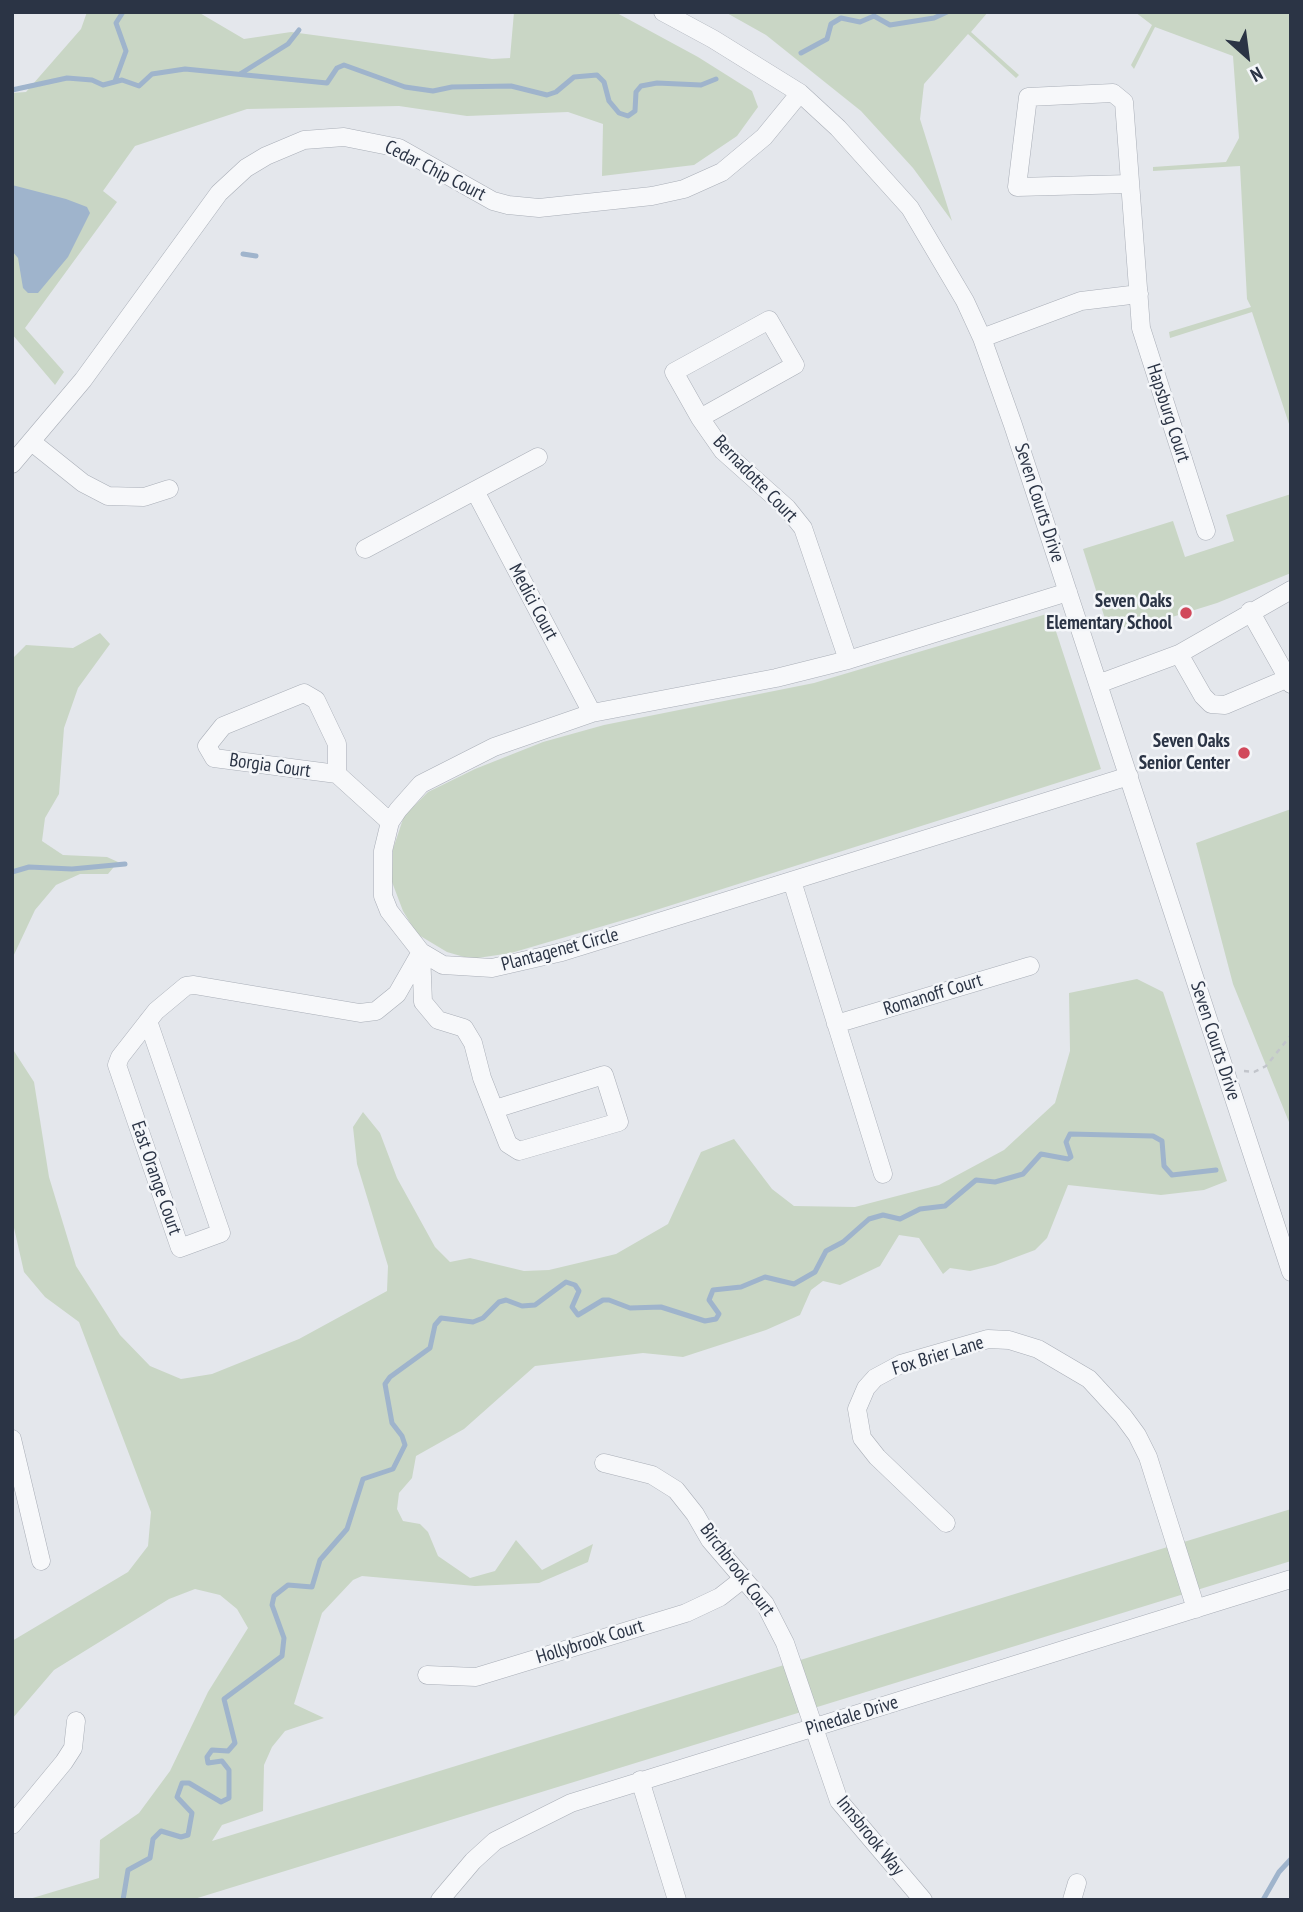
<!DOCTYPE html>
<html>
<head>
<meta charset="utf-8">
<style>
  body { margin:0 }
  #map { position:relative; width:1303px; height:1912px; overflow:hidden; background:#e4e7ec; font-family:"PT Sans Narrow",sans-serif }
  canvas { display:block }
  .frame { position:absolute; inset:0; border:14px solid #2b3445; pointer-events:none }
  .north { position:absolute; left:1212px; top:21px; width:70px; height:70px; -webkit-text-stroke:5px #f4f6f9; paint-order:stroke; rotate:152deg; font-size:19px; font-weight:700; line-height:28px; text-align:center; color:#2b3445 }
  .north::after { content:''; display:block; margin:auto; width:24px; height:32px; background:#2b3445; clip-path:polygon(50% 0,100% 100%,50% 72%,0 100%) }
</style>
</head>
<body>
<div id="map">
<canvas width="1303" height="1912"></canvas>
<div class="frame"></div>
<div class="north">N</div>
</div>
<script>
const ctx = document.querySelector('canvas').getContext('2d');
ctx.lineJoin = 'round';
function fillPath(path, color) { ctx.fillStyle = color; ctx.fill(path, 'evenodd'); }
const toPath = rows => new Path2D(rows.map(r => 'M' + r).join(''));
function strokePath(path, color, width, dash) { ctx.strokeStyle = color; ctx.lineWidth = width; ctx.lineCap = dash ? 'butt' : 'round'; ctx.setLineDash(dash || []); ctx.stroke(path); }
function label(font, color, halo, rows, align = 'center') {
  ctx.font = font + ' "PT Sans Narrow",sans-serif'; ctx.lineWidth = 5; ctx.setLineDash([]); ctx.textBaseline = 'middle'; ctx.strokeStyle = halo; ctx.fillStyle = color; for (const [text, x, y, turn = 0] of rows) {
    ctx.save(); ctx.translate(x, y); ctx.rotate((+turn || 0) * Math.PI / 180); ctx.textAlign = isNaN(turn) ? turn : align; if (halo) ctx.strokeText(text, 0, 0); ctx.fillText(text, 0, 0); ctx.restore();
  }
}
const green = toPath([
  [87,12,198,12,244,39,291,32,492,59,510,58,514,12,615,12,698,57,752,91,758,107,737,136,694,165,602,176,603,124,568,112,467,116,399,106,247,109,135,146,103,191,117,202,25,328,64,372,55,385,12,334,12,93,26,92,81,29],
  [725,12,988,12,971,32,1019,75,1016,78,968,34,924,84,920,119,952,221,913,168,861,111,766,35],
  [1135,12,1291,12,1291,430,1252,312,1170,338,1169,332,1251,307,1247,299,1240,166,1153,171,1153,167,1226,162,1239,138,1233,56,1155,27,1134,69,1131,65,1152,25],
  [1291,494,1291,573,1217,603,1140,627,1124,627,1119,618,1106,622,1083,549,1173,521,1185,557,1234,541,1226,515],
  [1050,613,1101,769,634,917,511,953,471,959,447,952,417,934,403,911,392,882,393,849,404,816,428,792,475,769,543,742,604,725,814,683],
  [100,633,110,644,78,688,64,728,59,794,45,818,42,841,63,855,107,857,118,862,108,874,80,874,56,885,35,910,12,959,12,659,26,645,73,648],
  [1291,809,1291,1127,1233,984,1196,843],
  [1137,979,1163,992,1227,1181,1204,1190,1161,1195,1068,1185,1047,1238,1035,1250,995,1265,970,1271,950,1268,943,1274,919,1238,899,1235,880,1266,840,1285,823,1281,811,1290,800,1315,766,1330,683,1357,643,1353,535,1366,464,1429,416,1456,412,1478,399,1493,397,1509,403,1521,420,1524,428,1532,438,1556,470,1578,495,1571,516,1540,542,1570,593,1544,588,1562,539,1583,475,1586,362,1576,353,1580,322,1613,294,1704,324,1718,285,1731,272,1747,264,1765,263,1811,222,1825,212,1841,1291,1509,1291,1561,191,1900,26,1900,99,1878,100,1840,139,1813,170,1771,208,1692,248,1628,237,1609,220,1595,195,1589,169,1599,54,1670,12,1719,12,1641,128,1572,148,1546,151,1512,79,1322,45,1297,24,1272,12,1219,12,1048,34,1082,49,1177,76,1266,120,1335,150,1366,181,1379,212,1374,299,1339,387,1291,388,1266,357,1164,353,1127,363,1112,380,1133,397,1178,435,1247,450,1262,470,1258,524,1271,549,1270,616,1254,668,1224,701,1152,734,1139,772,1189,794,1206,855,1207,939,1185,1004,1150,1055,1103,1070,1051,1069,993]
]);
const water = toPath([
  [12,185,66,199,87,207,90,213,68,257,38,293,28,293,23,288,18,258,12,251]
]);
const stream = toPath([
  [801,53,827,39,831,24,841,18,860,22,874,16,890,25,934,18,947,12],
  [240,74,288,44,299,30],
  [115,81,126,51,116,23,123,12],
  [12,90,67,78,92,80,103,85,122,80,139,86,152,74,185,69,327,83,337,68,344,65,405,87,433,91,452,87,511,86,547,95,556,92,574,77,597,75,604,82,609,101,619,113,628,116,635,111,636,92,641,86,657,83,701,85,716,79],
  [243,254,256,256],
  [12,872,29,867,72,869,125,864],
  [123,1900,128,1870,150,1858,153,1839,161,1831,181,1837,188,1835,192,1813,177,1797,182,1783,189,1783,221,1802,229,1798,229,1770,222,1761,208,1763,207,1757,212,1750,228,1751,235,1743,224,1699,282,1656,284,1638,272,1605,274,1596,288,1585,312,1587,320,1560,347,1529,363,1479,393,1469,405,1445,402,1436,392,1423,385,1384,390,1377,430,1348,435,1325,441,1318,473,1322,483,1318,499,1302,506,1300,522,1306,535,1305,566,1282,575,1285,579,1291,572,1307,578,1315,603,1300,609,1300,630,1308,661,1307,705,1321,716,1319,719,1314,709,1300,713,1290,741,1287,765,1277,794,1284,815,1272,826,1251,843,1242,869,1219,883,1215,900,1219,920,1209,945,1206,976,1180,995,1182,1023,1174,1041,1154,1068,1159,1071,1157,1066,1142,1070,1134,1153,1136,1162,1141,1164,1166,1172,1175,1216,1170],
  [1263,1900,1279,1872,1291,1859]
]);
const path = toPath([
  [1244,1071,1254,1072,1266,1066,1291,1035]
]);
const minor = toPath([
  [663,12,713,39,800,93,838,128,910,208,965,301,982,338,1013,425,1291,1272],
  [1129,184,1017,187,1028,97,1113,93,1124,102,1141,328,1206,531],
  [982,338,1081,301,1139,294],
  [700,418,795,365,769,320,674,372,700,418,723,451,787,508,803,528,848,660],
  [33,443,83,483,108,496,144,497,169,489],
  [12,464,83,380,219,193,246,168,266,156,304,140,344,137,399,148,493,201,508,205,539,208,652,196,684,189,722,172,764,137,800,93],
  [475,491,592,713],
  [365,549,538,457],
  [1068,592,848,660,776,678,592,713,494,747,421,784,398,810,390,822,383,851,383,896,389,911,421,952,443,965,492,968,562,952,1129,776],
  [1250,611,1291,684],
  [1179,654,1203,696,1211,704,1225,705,1291,677],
  [1098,684,1179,654,1291,590],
  [337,774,337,744,316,700,304,693,223,726,207,746,214,758,337,774,390,822],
  [792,881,883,1174],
  [421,952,423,1002,438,1020,464,1028,473,1043,482,1078,508,1144,519,1151,619,1122,604,1075,495,1109],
  [148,1021,221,1233,180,1248,117,1065,120,1057,156,1011,186,986,194,985,360,1013,376,1011,397,994,421,952],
  [836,1024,1030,966],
  [12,1439,41,1561],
  [604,1463,652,1475,676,1490,695,1514,710,1540,765,1604,785,1643,839,1801,923,1900],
  [946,1523,877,1457,862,1438,857,1409,866,1388,875,1378,901,1364,988,1339,1009,1340,1038,1349,1089,1379,1123,1416,1137,1435,1148,1457,1196,1609],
  [427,1675,476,1677,686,1613,720,1597,743,1579],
  [640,1780,677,1900],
  [12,1825,64,1762,73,1748,76,1721],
  [440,1900,473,1861,495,1841,571,1803,1291,1579],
  [1072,1900,1077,1883]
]);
const markers = [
  [1186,613,7,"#d1495b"],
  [1244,753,7,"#d1495b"]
];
const streetNames = [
  ["Cedar Chip Court",435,171,27],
  ["Hapsburg Court",1168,413,72],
  ["Bernadotte Court",755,479,46],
  ["Seven Courts Drive",1039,503,72],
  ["Medici Court",533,602,62],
  ["Borgia Court",270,766,8],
  ["Plantagenet Circle",560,950,-15],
  ["Romanoff Court",933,995,-17],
  ["Seven Courts Drive",1215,1041,72],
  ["East Orange Court",156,1178,71],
  ["Fox Brier Lane",938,1356,-17],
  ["Birchbrook Court",737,1570,53],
  ["Hollybrook Court",590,1642,-17],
  ["Pinedale Drive",852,1716,-17],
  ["Innsbrook Way",870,1836,51]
];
const poiNames = [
  ["Seven Oaks",1172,602],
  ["Elementary School",1172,624],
  ["Seven Oaks",1230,742],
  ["Senior Center",1230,764]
];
fillPath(green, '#c9d6c5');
fillPath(water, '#9fb4cc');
strokePath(stream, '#9fb4cc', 5);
strokePath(minor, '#a9aeb7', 19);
strokePath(path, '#c2c5cb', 2.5, [5, 5]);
strokePath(minor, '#f7f8fa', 18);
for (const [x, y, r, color] of markers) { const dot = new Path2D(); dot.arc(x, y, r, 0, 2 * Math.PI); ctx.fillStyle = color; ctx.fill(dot); strokePath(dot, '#f4f6f9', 2.5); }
label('19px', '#2b3445', '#f4f6f9', streetNames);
label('bold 19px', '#2b3445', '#f4f6f9', poiNames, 'right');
</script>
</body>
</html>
